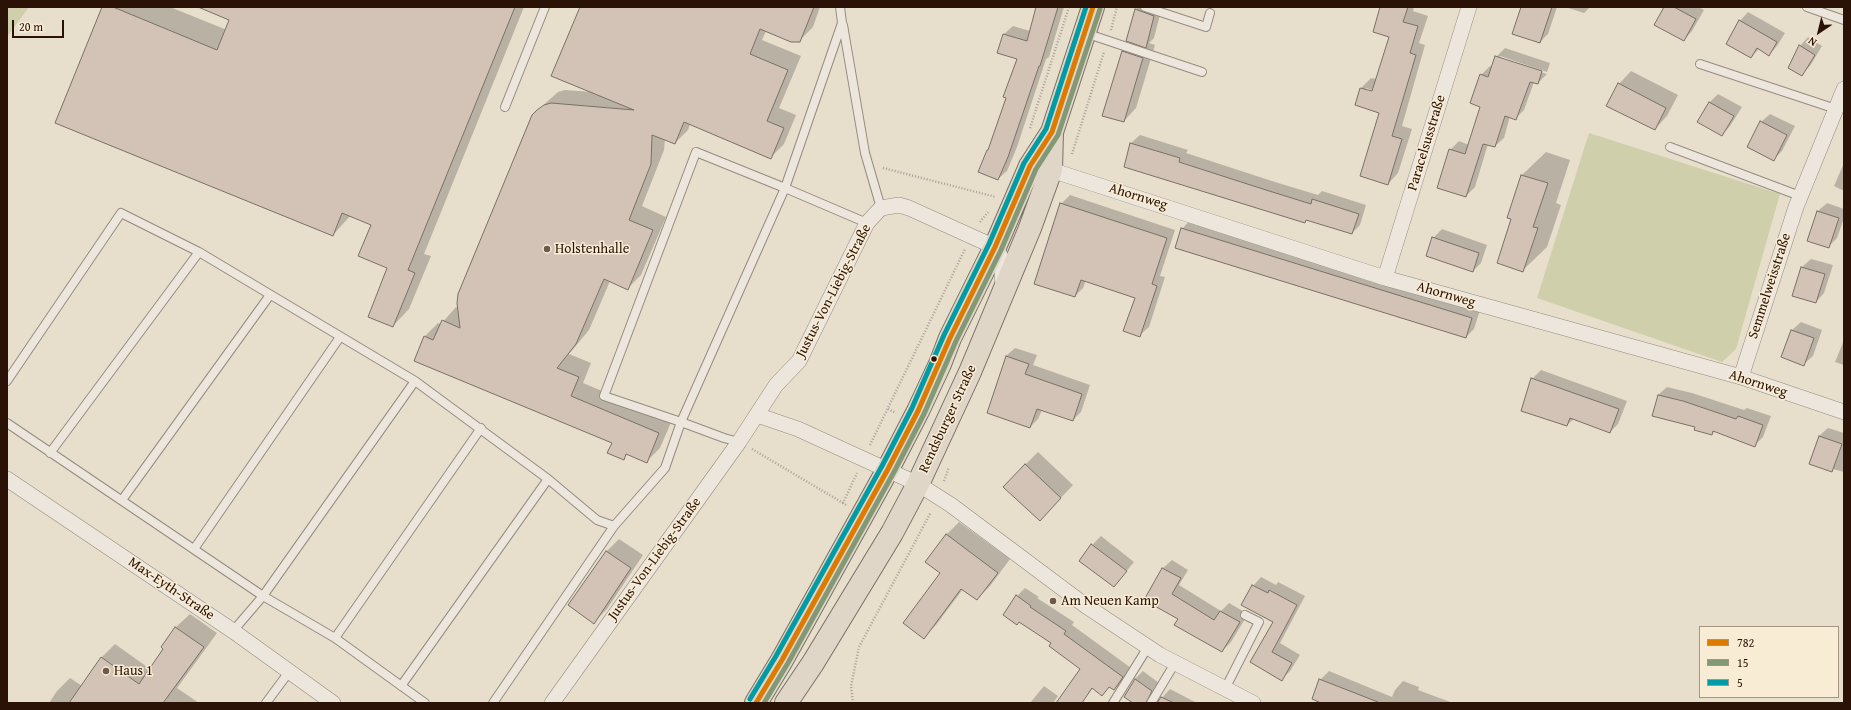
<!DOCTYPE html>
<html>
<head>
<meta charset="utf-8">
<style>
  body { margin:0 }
  #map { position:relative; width:1851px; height:710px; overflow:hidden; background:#e8decc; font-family:"Gentium Book Plus",serif }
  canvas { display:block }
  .frame { position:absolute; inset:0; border:8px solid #2a1306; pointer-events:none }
  .legend { position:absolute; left:1699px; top:626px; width:140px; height:72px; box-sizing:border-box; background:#f8ecd5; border:1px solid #a69582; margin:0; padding:5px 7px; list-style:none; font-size:12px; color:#2a1306 }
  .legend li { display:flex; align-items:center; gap:8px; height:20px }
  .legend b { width:20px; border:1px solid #a69582 }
  .north { position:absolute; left:1799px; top:12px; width:40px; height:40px; -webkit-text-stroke:3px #f8ecd5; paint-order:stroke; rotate:215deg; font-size:11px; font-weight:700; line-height:16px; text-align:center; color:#2a1306 }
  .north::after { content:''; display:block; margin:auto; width:14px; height:18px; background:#2a1306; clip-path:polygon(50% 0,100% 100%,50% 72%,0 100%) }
  .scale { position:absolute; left:12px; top:20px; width:52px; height:18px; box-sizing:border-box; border:2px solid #2a1306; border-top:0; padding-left:5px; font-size:12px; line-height:14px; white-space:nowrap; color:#2a1306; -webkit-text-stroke:3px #f8ecd5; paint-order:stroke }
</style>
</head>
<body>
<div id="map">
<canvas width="1851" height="710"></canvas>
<div class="frame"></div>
<ul class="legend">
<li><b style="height:5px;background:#dd7b01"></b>782</li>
<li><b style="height:5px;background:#839975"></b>15</li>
<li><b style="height:5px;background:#009ba4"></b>5</li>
</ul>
<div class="north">N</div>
<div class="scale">20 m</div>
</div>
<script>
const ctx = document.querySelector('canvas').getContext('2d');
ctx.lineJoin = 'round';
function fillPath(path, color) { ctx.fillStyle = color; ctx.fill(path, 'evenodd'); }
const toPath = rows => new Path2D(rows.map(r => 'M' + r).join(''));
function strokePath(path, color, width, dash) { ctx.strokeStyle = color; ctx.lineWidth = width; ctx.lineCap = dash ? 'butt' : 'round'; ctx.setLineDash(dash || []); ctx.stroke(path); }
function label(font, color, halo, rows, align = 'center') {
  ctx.font = font + ' "Gentium Book Plus",serif'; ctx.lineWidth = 3; ctx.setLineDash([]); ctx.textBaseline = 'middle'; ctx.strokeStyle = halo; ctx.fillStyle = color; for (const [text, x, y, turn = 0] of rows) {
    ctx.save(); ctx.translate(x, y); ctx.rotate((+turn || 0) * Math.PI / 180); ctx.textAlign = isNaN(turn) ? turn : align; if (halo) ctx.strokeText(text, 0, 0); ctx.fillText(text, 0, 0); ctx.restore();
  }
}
const green = toPath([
  [7,7,29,7,7,37],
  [1589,133,1780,194,1736,349,1722,362,1537,298]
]);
const shadow = toPath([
  [103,7,170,7,227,30,231,20,210,7,524,7,424,254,431,256,409,309,393,326,389,268,372,224,351,215,333,235],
  [581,7,820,7,813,27,799,41,766,31,762,40,801,56,779,108,796,115,784,144,771,157,690,124,688,130,675,143,665,139,664,150,642,206,666,217,641,275,628,288,610,281,589,330,569,354,591,363,583,383,672,420,660,448,646,462,628,454,623,458,613,442,415,360,425,336,438,323,441,324,456,307,459,309,538,110,558,92,565,90,593,92],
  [1037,7,1064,7,1049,57,1046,59,1017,147,1007,171,998,179,990,148,1018,59,998,52,1004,34,1013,26,1030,31],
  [1138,7,1162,7,1154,38,1149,43,1155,45,1136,108,1124,121,1123,52,1132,42,1127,40,1136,9],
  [1381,7,1414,7,1413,11,1428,16,1419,43,1425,45,1402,126,1412,129,1398,173,1388,184,1380,112,1356,104,1361,88,1371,78,1377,79,1390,36],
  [1366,88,1377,92,1366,91],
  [1522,7,1557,7,1548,34,1540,42],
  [1565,7,1590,7,1584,13],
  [1665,7,1698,7,1704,10,1692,31,1684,40],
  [1748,12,1785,33,1777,46,1769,55,1759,49,1751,57,1740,21],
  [1808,37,1822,46,1810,66,1801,75,1800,46],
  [1505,48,1550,63,1547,72,1500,56,1500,59,1547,74,1538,83,1534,82,1524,110,1516,118,1510,116,1504,138,1495,146,1488,144,1475,187,1466,196,1450,150,1459,141,1469,145,1481,106,1481,75,1490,66,1492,67,1496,57],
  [1631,71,1678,95,1667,116,1655,129,1619,84],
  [1718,94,1742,107,1730,126,1722,135,1699,121,1710,102],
  [1770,114,1795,126,1782,151,1774,159,1761,122],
  [1140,135,1188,150,1186,153,1275,182,1318,195,1322,191,1366,205,1360,225,1352,233,1307,219,1305,222,1131,143],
  [1546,152,1570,160,1556,203,1561,205,1547,247,1523,270,1513,219,1508,217,1522,175],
  [1844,163,1844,191,1834,186],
  [1070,195,1175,230,1160,276,1165,277,1149,327,1140,335,1136,297,1086,280,1083,288,1075,296,1061,204],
  [1827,203,1844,209,1844,218,1837,238,1828,247,1818,211],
  [1190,220,1480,310,1474,329,1466,337,1182,229],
  [1442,229,1487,245,1481,263,1473,271,1433,238],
  [1811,259,1833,265,1824,293,1816,302,1794,296,1802,267],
  [1801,322,1822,330,1813,356,1804,364,1792,330],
  [1844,340,1844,365,1835,362],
  [1015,348,1037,355,1033,365,1090,385,1081,412,1073,420,1042,410,1038,419,1030,427,1006,356],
  [1541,370,1627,401,1618,424,1610,432,1574,419,1567,425,1532,379],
  [1667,387,1692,393,1744,410,1747,408,1771,416,1763,437,1755,445,1715,431,1712,434,1658,395],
  [1828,428,1844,433,1844,472,1810,463,1819,436],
  [1038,452,1073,485,1040,520,1025,465],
  [959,522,1010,559,990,586,977,599,963,589,936,625,924,637,941,573,946,535],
  [1101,536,1134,562,1114,586,1092,545],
  [619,539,643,555,607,609,594,622,570,605,607,551],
  [1172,560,1188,570,1179,585,1221,611,1229,603,1248,614,1231,642,1222,651,1179,619,1146,599,1163,568],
  [1261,577,1276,585,1278,582,1305,596,1280,643,1300,655,1290,671,1282,679,1251,662,1274,622,1253,586],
  [1025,588,1039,597,1037,598,1074,622,1072,625,1131,668,1123,681,1114,689,1110,686,1102,695,1093,688,1081,703,1076,703,1081,668,1052,642,1017,596],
  [190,614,217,633,177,688,199,703,49,703,57,691,70,678,82,686,101,658,115,644,150,669,176,627],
  [1143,671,1159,683,1157,700,1160,700,1170,689,1197,703,1135,703,1135,679],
  [1329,671,1392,697,1395,690,1403,681,1419,687,1418,690,1453,703,1325,703,1320,680],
  [1044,686,1058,696,1053,703,1030,703]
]);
const building = toPath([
  [102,7,113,7,217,50,229,20,198,7,515,7,408,270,415,273,393,327,368,317,387,268,358,256,371,225,342,213,333,236,55,123,102,7],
  [580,7,814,7,800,42,791,42,760,29,750,54,788,70,767,121,784,128,771,159,684,122,675,144,652,135,651,164,629,220,653,230,628,290,604,279,576,344,557,368,579,377,571,396,659,433,647,463,626,454,624,460,607,453,612,443,414,361,424,336,433,340,442,320,460,328,457,303,458,294,532,115,537,110,544,105,551,103,634,110,551,76,580,7],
  [1036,7,1058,7,1040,66,1039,66,1008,157,998,180,978,172,987,150,988,150,1006,98,1003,97,1017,59,997,53,1003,34,1027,41,1036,7],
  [1380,7,1408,7,1403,22,1418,26,1410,53,1416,55,1392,136,1402,139,1388,185,1360,176,1379,113,1355,105,1360,88,1372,91,1389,37,1373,32,1380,7],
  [1521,7,1552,7,1540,43,1512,34,1521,7],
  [1664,7,1674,7,1696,19,1684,41,1654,25,1664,7],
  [1135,9,1154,16,1146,48,1126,41,1135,9],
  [1739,20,1777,42,1769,56,1757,48,1751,58,1726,44,1739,20],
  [1799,45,1815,55,1802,76,1788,68,1799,45],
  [1122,51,1143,58,1124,122,1102,116,1122,51],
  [1495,56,1542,71,1538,84,1530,82,1516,120,1505,116,1495,147,1483,144,1466,197,1437,188,1449,149,1465,154,1480,107,1470,103,1480,74,1488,77,1495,56],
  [1618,83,1666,108,1655,130,1606,106,1618,83],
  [1709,102,1734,116,1722,136,1697,122,1709,102],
  [1760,121,1787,135,1774,161,1747,147,1760,121],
  [1130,143,1180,158,1179,162,1266,190,1311,204,1312,199,1359,214,1352,234,1306,220,1305,223,1124,167,1130,143],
  [1521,175,1548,183,1533,227,1538,228,1523,272,1497,263,1511,219,1507,218,1521,175],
  [1060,203,1167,238,1152,284,1157,286,1140,337,1123,331,1135,298,1081,280,1075,297,1034,284,1060,203],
  [1817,211,1839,218,1829,248,1807,241,1817,211],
  [1181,228,1472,318,1466,338,1175,248,1181,228],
  [1432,237,1479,253,1473,272,1426,256,1432,237],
  [1801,267,1825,274,1816,303,1792,296,1801,267],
  [1791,330,1814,338,1804,366,1781,357,1791,330],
  [1006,356,1029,364,1025,374,1082,394,1073,421,1037,409,1030,428,987,413,1006,356],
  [1531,378,1619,409,1610,433,1570,418,1567,426,1521,411,1531,378],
  [1658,395,1683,401,1736,419,1738,416,1763,425,1755,447,1713,431,1712,435,1694,430,1695,427,1652,416,1658,395],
  [1819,436,1842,444,1832,472,1809,464,1819,436],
  [1025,464,1061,498,1040,521,1003,487,1025,464],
  [946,534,998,573,977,600,961,589,924,639,903,623,940,573,925,562,946,534],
  [1091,544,1127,571,1114,587,1079,561,1091,544],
  [606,551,631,568,594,624,568,605,606,551],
  [1162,568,1181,578,1172,594,1214,620,1220,611,1240,622,1222,652,1174,625,1178,619,1144,600,1162,568],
  [1252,585,1268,593,1269,590,1297,605,1272,652,1292,663,1282,681,1250,662,1273,622,1241,605,1252,585],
  [1016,595,1031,606,1030,607,1066,631,1064,634,1123,677,1114,690,1109,687,1102,696,1092,688,1082,703,1056,703,1080,669,1049,646,1051,643,1019,622,1017,625,1003,615,1016,595],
  [175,627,204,647,163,703,69,703,101,657,139,684,163,649,161,647,175,627],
  [1135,679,1152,691,1146,703,1133,703,1124,697,1135,679],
  [1319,679,1378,702,1377,703,1321,703,1312,699,1319,679],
  [1161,697,1174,703,1157,703,1161,697]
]);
const path = toPath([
  [1111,30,1117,7],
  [1030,128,1069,7],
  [1072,154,1104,52],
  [883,168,996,197],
  [980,222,988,212],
  [888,409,896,413],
  [870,445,965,249],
  [752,449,843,503],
  [944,481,949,467],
  [846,505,843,503,857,473],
  [853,703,851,686,859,647,931,512]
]);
const lane = toPath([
  [840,7,842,23,785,188,867,223],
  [1145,7,1206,27,1210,13],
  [1807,7,1844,20],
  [843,25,865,153,881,208],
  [1085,33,1202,72],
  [1700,64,1836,109],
  [505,107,545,7],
  [1670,147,1800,196],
  [7,381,121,213,199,252,415,381,548,479,597,520,614,526],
  [7,423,263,596,335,638,425,703],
  [50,453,199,252],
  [122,500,270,295],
  [194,549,340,337],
  [233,631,263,596,415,381],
  [335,638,481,428],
  [401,686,548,479],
  [1225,689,1259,622,1245,615],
  [266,703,289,672],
  [493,703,614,526,665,468,681,422,785,188,696,152,604,396,681,422,724,438,739,442],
  [1113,703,1148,647],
  [1151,703,1175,663]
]);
const street = toPath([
  [1051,170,1385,278,1741,377,1844,412],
  [1385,278,1469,7],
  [1741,377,1796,207,1844,89],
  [757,415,798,429,918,484,951,505,1086,606,1160,655,1253,703],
  [7,479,233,631,333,703],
  [552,703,739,442,776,385,799,361,867,223,881,208,899,205,909,208,995,247,1001,257,1003,286]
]);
const primary = toPath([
  [756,703,782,660,888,469,918,411,940,364,950,338,995,247,1030,166,1052,132,1093,7],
  [786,703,813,663,892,533,918,484,970,372,1030,228,1051,170,1052,132]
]);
const bus1 = toPath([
  [756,703,782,660,888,469,918,411,950,338,995,247,1030,166,1052,132,1093,7]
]);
const bus2 = toPath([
  [764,703,788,663,894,472,924,414,956,341,1001,250,1036,169,1058,135,1100,9]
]);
const bus3 = toPath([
  [750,699,776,656,882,466,912,408,944,335,989,244,1024,163,1046,129,1086,7]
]);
const markers = [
  [547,249,4,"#6c5a4b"],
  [934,359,3.5,"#2a1306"],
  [1053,601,4,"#6c5a4b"],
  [106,671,4,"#6c5a4b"]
];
const streetNames = [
  ["Paracelsusstraße",1427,143,-73],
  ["Ahornweg",1138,197,17],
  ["Semmelweisstraße",1770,286,-72],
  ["Justus-Von-Liebig-Straße",834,291,-63],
  ["Ahornweg",1446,295,16],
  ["Ahornweg",1758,384,18],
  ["Rendsburger Straße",948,419,-65],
  ["Justus-Von-Liebig-Straße",655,559,-54],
  ["Max-Eyth-Straße",171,589,34]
];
const poiNames = [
  ["Holstenhalle",555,249],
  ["Am Neuen Kamp",1061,601],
  ["Haus 1",114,671]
];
fillPath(green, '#d0cfab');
fillPath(shadow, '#0003');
fillPath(building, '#d3c3b7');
strokePath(building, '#797066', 1);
strokePath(lane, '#948c80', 10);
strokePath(street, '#948c80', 16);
strokePath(primary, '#797066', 24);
strokePath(path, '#a69f97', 2.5, [1, 2]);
strokePath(lane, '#ece6dd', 8);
strokePath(street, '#ece6dd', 15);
strokePath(primary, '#e0d6c8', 22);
strokePath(bus1, '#dd7b01', 5);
strokePath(bus2, '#839975', 5);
strokePath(bus3, '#009ba4', 5);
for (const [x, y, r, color] of markers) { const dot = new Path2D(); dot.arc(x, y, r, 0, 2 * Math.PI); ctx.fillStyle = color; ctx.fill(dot); strokePath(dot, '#f8ecd5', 1.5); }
label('14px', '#2a1306', '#f8ecd5', streetNames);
label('14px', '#2a1306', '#f8ecd5', poiNames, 'left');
</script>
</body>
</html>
